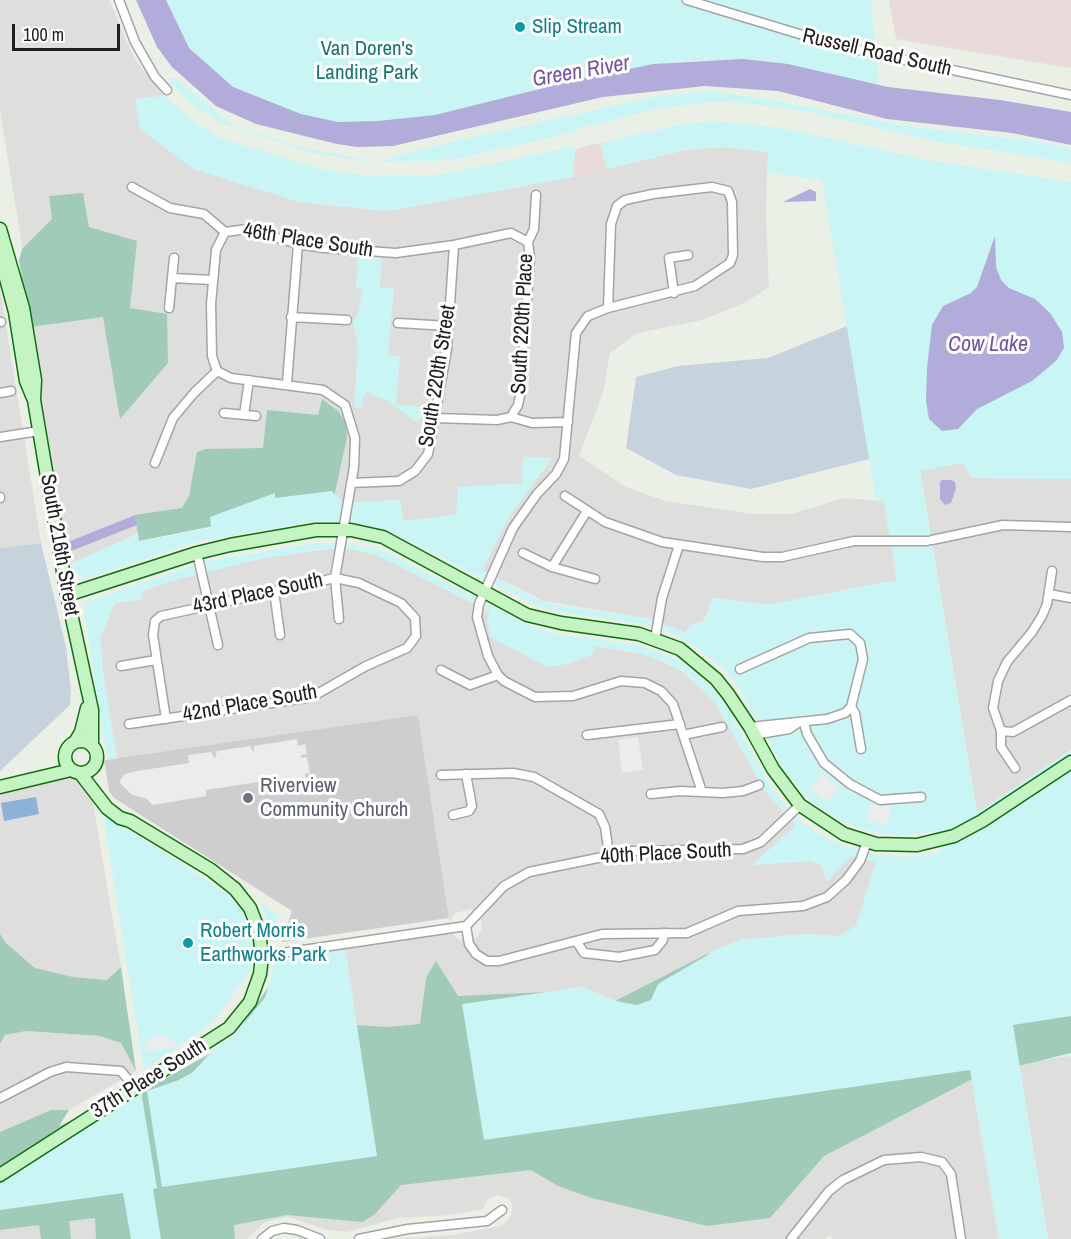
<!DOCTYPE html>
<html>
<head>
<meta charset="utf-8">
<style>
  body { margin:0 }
  #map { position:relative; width:1071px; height:1239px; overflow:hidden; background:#ebf0e7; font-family:"Archivo Narrow",sans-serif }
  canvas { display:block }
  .scale { position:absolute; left:12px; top:24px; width:108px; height:27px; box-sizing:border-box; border:3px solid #202020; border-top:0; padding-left:8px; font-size:18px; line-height:21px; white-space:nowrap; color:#202020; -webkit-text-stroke:4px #fff; paint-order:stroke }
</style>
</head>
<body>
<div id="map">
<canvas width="1071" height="1239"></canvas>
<div class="scale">100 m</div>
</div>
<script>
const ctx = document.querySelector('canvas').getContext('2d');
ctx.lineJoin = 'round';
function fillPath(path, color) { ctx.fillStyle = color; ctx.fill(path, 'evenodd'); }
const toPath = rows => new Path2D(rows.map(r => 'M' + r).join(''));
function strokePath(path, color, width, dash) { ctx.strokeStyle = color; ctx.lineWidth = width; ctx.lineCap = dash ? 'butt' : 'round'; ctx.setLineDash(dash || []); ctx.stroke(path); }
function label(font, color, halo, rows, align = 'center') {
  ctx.font = font + ' "Archivo Narrow",sans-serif'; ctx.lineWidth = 6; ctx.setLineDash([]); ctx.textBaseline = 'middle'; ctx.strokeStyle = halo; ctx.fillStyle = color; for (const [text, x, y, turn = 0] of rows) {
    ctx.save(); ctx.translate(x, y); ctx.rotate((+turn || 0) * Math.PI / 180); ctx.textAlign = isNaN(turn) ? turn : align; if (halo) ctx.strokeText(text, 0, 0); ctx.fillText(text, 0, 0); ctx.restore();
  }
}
const residential = toPath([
  [0,0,109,0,134,58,164,96,135,99,299,202,387,211,573,177,686,150,725,147,768,152,766,213,769,287,746,302,702,320,637,333,610,353,604,390,579,456,626,487,665,501,753,514,791,514,844,498,884,501,897,580,768,605,713,598,704,621,690,625,686,633,645,618,544,601,482,570,509,516,552,458,523,457,523,483,456,515,404,521,399,500,343,503,137,534,68,565,66,553,136,525,134,515,65,543,19,260,24,258,0,110],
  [0,288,41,543,0,548],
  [963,463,972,478,1071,479,1071,750,977,813,920,470],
  [344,547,380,556,491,613,568,664,593,654,594,646,648,655,682,671,715,702,765,791,796,825,753,865,811,861,821,865,827,881,851,856,876,862,856,926,839,936,805,934,741,940,716,950,658,984,616,1001,583,987,463,1004,970,1070,999,1239,832,1239,831,1235,825,1239,392,1239,452,1235,501,1226,510,1218,513,1207,509,1199,498,1195,488,1199,483,1209,450,1215,398,1218,347,1232,328,1230,288,1217,265,1222,247,1239,171,1239,376,1156,345,948,451,932,459,940,470,941,477,937,482,928,480,916,471,909,455,913,450,923,418,715,117,758,104,680,100,638,115,603,142,599,140,592,171,581,263,558],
  [65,776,81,780,92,797,121,967,107,980,73,977,35,968,6,943,0,934,0,794],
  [26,1031,100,1036,121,1043,136,1071,69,1110,51,1110,0,1132,0,1044,5,1035],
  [1071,1056,1071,1239,1048,1239,1019,1063],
  [124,1193,131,1239,71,1239,65,1201],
  [36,1205,41,1239,0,1239,0,1210]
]);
const industrial = toPath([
  [889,0,1071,0,1071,68,896,39],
  [600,143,607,169,573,177,575,149]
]);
const religious = toPath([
  [418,715,449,918,282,942,292,911,114,798,109,791,104,760]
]);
const forest = toPath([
  [83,193,89,227,137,241,130,308,167,314,168,363,120,419,103,317,30,327,19,260,22,249,52,219,49,196],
  [322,399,338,411,346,423,347,437,333,502,139,541,135,515,182,508,189,496,197,452,205,449,263,448,267,410,318,415],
  [1071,779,1071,1053,978,1076,824,1156,770,1218,707,1226,592,1198,558,1186,531,1170,401,1185,374,1215,362,1222,287,1215,234,1225,235,1239,96,1239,95,1218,69,1221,71,1239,41,1239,39,1225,0,1230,0,1132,51,1110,69,1110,59,1126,157,1083,231,1042,282,967,354,1025,388,1027,420,1024,426,978,436,961,458,996,571,991,615,1001,705,955,796,935,821,944,866,930,940,853,1000,824],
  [0,934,6,943,35,968,73,977,107,980,121,967,136,1071,121,1043,100,1036,26,1031,5,1035,0,1044]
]);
const wetland = toPath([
  [847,326,881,456,751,489,676,475,626,448,636,377,678,366,768,358],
  [41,543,66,647,71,691,70,705,0,771,0,548]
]);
const park = toPath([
  [166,0,871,0,879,85,771,62,693,60,653,64,435,115,378,121,338,122,301,114,232,87,189,48],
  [175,78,234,126,300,147,378,162,429,147,654,97,707,91,761,98,906,126,1040,142,1071,149,1071,163,929,140,808,112,745,103,712,102,660,108,577,129,577,132,450,160,372,162,312,153,221,123,190,103,167,79],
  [164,96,192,120,221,138,321,169,371,176,438,175,576,146,573,177,387,211,299,202,193,169,140,129,135,99],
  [711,121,783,128,927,160,1071,182,1071,479,972,478,963,463,920,471,977,813,1071,750,1071,1016,1013,1025,1048,1239,999,1239,970,1070,484,1140,462,1004,583,987,616,1001,637,1005,651,1000,658,984,716,950,741,940,805,934,839,936,856,926,876,862,851,856,827,881,821,865,811,861,752,865,796,826,764,790,715,702,689,676,667,662,630,651,595,646,593,654,568,664,547,667,490,637,487,620,490,612,372,553,335,547,260,559,171,581,141,591,143,599,115,603,100,638,104,680,117,758,108,760,85,617,84,607,86,602,207,561,310,544,344,542,386,552,530,626,557,634,638,645,674,658,698,674,712,689,725,705,774,792,796,817,814,831,844,846,876,855,909,857,942,852,939,831,898,836,868,831,839,820,813,803,786,772,736,683,720,665,691,643,664,630,643,624,560,612,537,606,390,531,352,521,314,521,199,541,87,578,81,577,74,570,73,563,138,534,139,541,211,528,210,517,275,493,275,498,332,491,343,503,400,500,404,521,456,515,458,487,522,483,523,457,552,458,509,516,482,570,539,600,562,606,647,618,685,632,690,625,704,621,713,598,768,605,897,580,884,501,876,500,822,180,768,173,768,152,722,147,685,150,607,169,600,143,679,125],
  [358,256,382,257,380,288,394,288,388,355,400,357,396,404,429,408,428,414,416,422,385,399,372,395,369,390,363,397,362,410,354,406,358,346,352,320,357,316,363,289,356,288],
  [103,814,225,892,241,910,251,940,252,967,215,1020,144,1070],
  [259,903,279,915,271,938,266,917],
  [345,948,377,1156,162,1187,147,1091,179,1080,193,1072,216,1047,231,1039,264,999,270,983,274,958],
  [141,1091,157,1188,153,1189,161,1239,131,1239,123,1193,0,1210,0,1184]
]);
const pitch = toPath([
  [36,797,39,814,4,821,1,803]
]);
const parking = toPath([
  [638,737,643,770,622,773,618,740],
  [297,739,298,746,305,744,307,754,301,755,301,758,307,757,310,773,305,774,306,781,287,784,285,778,206,790,206,796,152,805,147,799,131,794,119,782,125,774,137,771,189,763,188,755,211,752,215,759,217,751,250,746,254,753,254,746],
  [822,774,839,787,828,802,810,789],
  [870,804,890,807,888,825,867,821],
  [167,1035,169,1041,175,1040,176,1047,147,1052,145,1043,149,1042,149,1038]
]);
const water = toPath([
  [136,0,166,0,189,48,233,87,301,114,338,122,378,121,435,115,568,82,653,64,743,59,788,64,888,87,1000,100,1065,111,1071,112,1071,145,1012,133,887,119,778,91,705,86,603,97,393,146,357,147,337,144,256,124,216,106,172,67,157,47],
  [810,189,816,192,816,201,783,202],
  [995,236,996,267,1001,280,1009,288,1035,299,1050,313,1062,332,1064,348,1056,361,1032,381,977,409,958,429,942,431,929,419,926,401,927,368,932,325,943,306,971,293,977,287],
  [951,480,955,482,956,488,951,503,945,505,940,499,940,483,942,480],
  [135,515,137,525,66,553,65,543]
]);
const street = toPath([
  [119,0,135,42,155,77,167,90],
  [687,0,839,46,1071,95],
  [132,187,170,208,204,214,225,232,247,229,298,244,324,248,396,253,454,245,511,233,528,242],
  [172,278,212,280],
  [674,293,669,258,688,255],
  [169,308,174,258],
  [608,308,695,286,730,263,733,255,732,202,728,191,712,187,653,194,625,200,617,206,611,224,608,308,588,316,576,333,564,459,556,474,537,494,513,528,479,604,477,617,488,656,498,675,504,681,535,697,573,696,621,681,645,683,661,691,673,704,702,792],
  [291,317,347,320],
  [0,322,1,322],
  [398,323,449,326],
  [217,371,231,378,323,390,345,405,355,438,354,467,335,578,339,619],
  [287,383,298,244],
  [0,393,11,391],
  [224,413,256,416],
  [244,415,249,380],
  [511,417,518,405,520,396,530,257,528,242,534,229,536,195],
  [435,418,497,420,511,417,532,423,568,422],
  [0,437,39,431],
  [155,463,173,418,194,393,217,371,212,356,211,304,216,250,225,232],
  [351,483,399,481,415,471,428,454,447,349,454,245],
  [565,496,605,522,662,542,763,557,782,557,854,541,927,541],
  [0,497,0,498],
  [932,540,1003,525,1071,527],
  [197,553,218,645],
  [523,553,552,567,595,579],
  [552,567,587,511],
  [274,591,280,635],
  [1049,594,1071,598],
  [655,639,662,598,679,545],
  [121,666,156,660],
  [740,669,809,638,850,634,860,643,863,659,851,707],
  [441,670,470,685,498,675],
  [851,707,855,713,861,749],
  [804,723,807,734,824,763,850,784,880,800,921,797],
  [129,724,306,698,317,694,366,666,407,648,416,636,415,618,401,603,359,583,335,578,161,616,155,621,153,635,166,719],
  [750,727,827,719,845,713,851,707],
  [1001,731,993,708,998,681,1007,662,1032,632,1042,616,1047,604,1052,571],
  [587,735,680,724],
  [683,735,722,727],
  [754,735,789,729,798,723],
  [1015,768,1001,747,1001,731,1013,732,1071,700],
  [441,775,513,773,534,777,599,814,605,827,609,854],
  [651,794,680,791,723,793,743,791,759,785],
  [453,815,469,811,472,806,466,774],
  [466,926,469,944,476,954,487,961,499,961,602,934,687,933,738,911,803,906,827,897,846,880,860,861,867,842],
  [466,926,504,886,529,872,632,851,743,849,761,842,800,805],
  [577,942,584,953,619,957,655,950,663,940,664,933],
  [262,956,466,926],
  [0,1098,50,1072,66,1067,121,1071,135,1088],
  [262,1239,272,1231,284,1228,297,1230,320,1239],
  [359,1239,408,1229,487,1221,502,1210],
  [791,1239,829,1191,843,1180,884,1160,921,1157,942,1162,951,1174,961,1239]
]);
const secondary = toPath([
  [0,229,23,308,35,380,34,400,67,595,92,710,92,745],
  [0,256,15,312,26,381,33,398],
  [67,595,197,553,230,545,316,530,351,530,383,537,527,615,561,623,639,634,680,649,716,679,728,694,750,727,773,769,800,805,844,834,876,844,917,845,954,836,982,821,1071,762],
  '65 757a16 16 0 1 1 32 0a16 16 0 1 1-32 0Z',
  [75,742,81,732,87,708],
  [0,787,71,770],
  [0,1175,229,1028,250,1002,260,974,262,956,259,931,250,908,235,889,211,870,130,821,120,818,107,808,80,773]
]);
const markers = [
  [520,27,6,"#0f9aa8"],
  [248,798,6,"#6b7280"],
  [188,943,6,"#0f9aa8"]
];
const cultureNames = [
  ["Slip Stream",532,27],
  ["Robert Morris",200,931],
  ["Earthworks Park",200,955]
];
const parkNames = [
  ["Van Doren's",367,49],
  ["Landing Park",367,73]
];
const streetNames = [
  ["Russell Road South",877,53,13],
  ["46th Place South",308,241,9],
  ["South 220th Place",523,324,-87],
  ["South 220th Street",438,376,-81],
  ["South 216th Street",59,545,80],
  ["43rd Place South",258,594,-12],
  ["42nd Place South",250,704,-10],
  ["40th Place South",666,854,-3],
  ["37th Place South",149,1079,-32]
];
const worshipNames = [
  ["Riverview",260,786],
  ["Community Church",260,810]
];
const waterNames = [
  ["Green River",581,72,-10],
  ["Cow Lake",988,345]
];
fillPath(residential, '#dededd');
fillPath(industrial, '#e8dbda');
fillPath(religious, '#cecece');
fillPath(forest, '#a0cbb9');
fillPath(wetland, '#c6d3dc');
fillPath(park, '#c9f5f4');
fillPath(pitch, '#8cb2d8');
fillPath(parking, '#ececec');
fillPath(water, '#b1acd9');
strokePath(street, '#a4a4a4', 11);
strokePath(secondary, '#0f6f0f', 15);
strokePath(street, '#fff', 8);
strokePath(secondary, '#c4f4c1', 12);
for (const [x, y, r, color] of markers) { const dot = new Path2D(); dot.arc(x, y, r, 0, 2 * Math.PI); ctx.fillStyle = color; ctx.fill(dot); strokePath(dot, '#fff', 2); }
label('21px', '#0d838f', '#fff', cultureNames, 'left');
label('21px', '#167673', '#fff', parkNames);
label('21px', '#202020', '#fff', streetNames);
label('21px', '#5b616d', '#fff', worshipNames, 'left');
label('italic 22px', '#7454a8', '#fff', waterNames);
</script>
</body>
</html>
